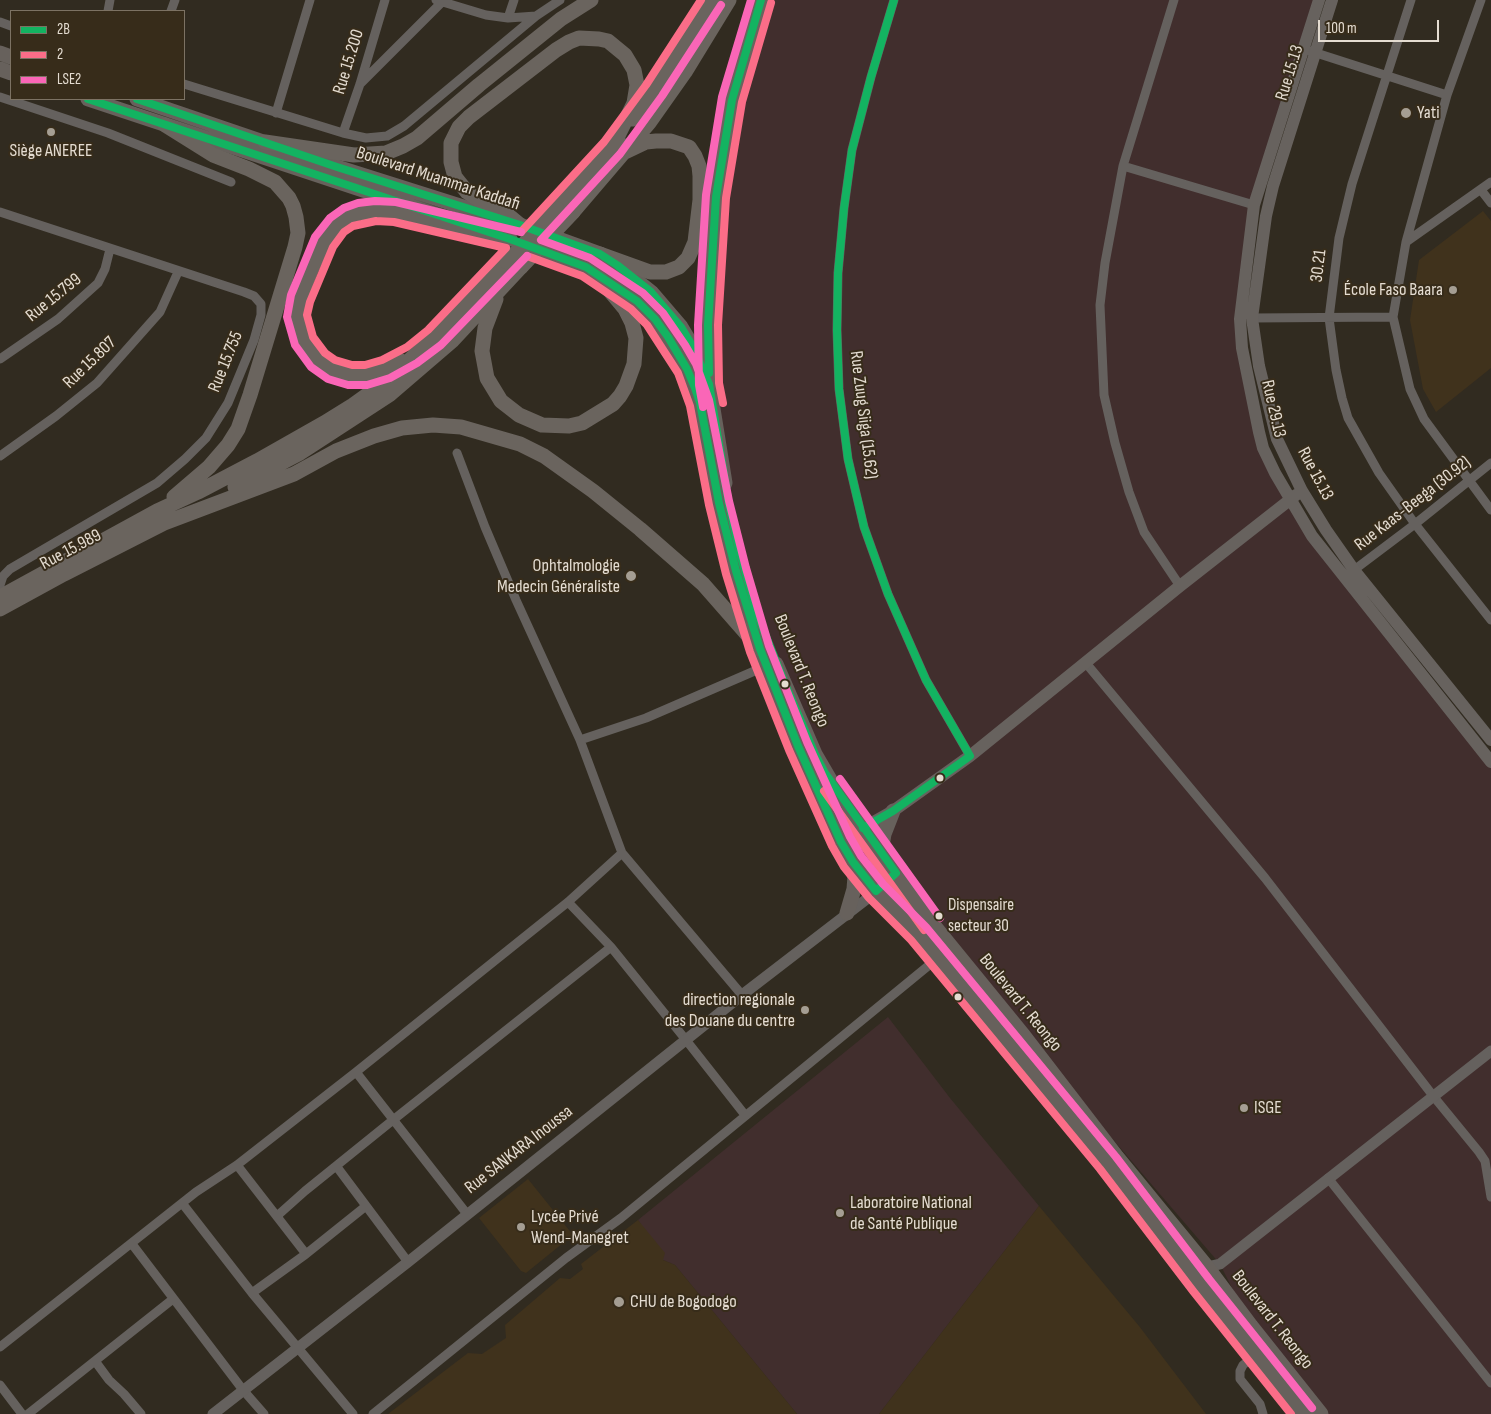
<!DOCTYPE html>
<html>
<head>
<meta charset="utf-8">
<style>
  body { margin:0 }
  #map { position:relative; width:1491px; height:1414px; overflow:hidden; background:#312b20; font-family:"Sofia Sans Condensed",sans-serif }
  canvas { display:block }
  .legend { position:absolute; left:10px; top:10px; width:175px; height:90px; box-sizing:border-box; background:#372c1a; border:1px solid #7c7263; margin:0; padding:6px 9px; list-style:none; font-size:15px; color:#e4dcd1 }
  .legend li { display:flex; align-items:center; gap:10px; height:25px }
  .legend b { width:25px; border:1px solid #7c7263 }
  .scale { position:absolute; left:1318px; top:20px; width:121px; height:22px; box-sizing:border-box; border:2px solid #e4dcd1; border-top:0; padding-left:6px; font-size:15px; line-height:18px; white-space:nowrap; color:#e4dcd1; -webkit-text-stroke:4px #372c1a; paint-order:stroke }
</style>
</head>
<body>
<div id="map">
<canvas width="1491" height="1414"></canvas>
<ul class="legend">
<li><b style="height:6px;background:#13b361"></b>2B</li>
<li><b style="height:6px;background:#fb6d88"></b>2</li>
<li><b style="height:6px;background:#fa66b7"></b>LSE2</li>
</ul>
<div class="scale">100 m</div>
</div>
<script>
const ctx = document.querySelector('canvas').getContext('2d');
ctx.lineJoin = 'round';
function fillPath(path, color) { ctx.fillStyle = color; ctx.fill(path, 'evenodd'); }
const toPath = rows => new Path2D(rows.map(r => 'M' + r).join(''));
function strokePath(path, color, width, dash) { ctx.strokeStyle = color; ctx.lineWidth = width; ctx.lineCap = dash ? 'butt' : 'round'; ctx.setLineDash(dash || []); ctx.stroke(path); }
function label(font, color, halo, rows, align = 'center') {
  ctx.font = font + ' "Sofia Sans Condensed",sans-serif'; ctx.lineWidth = 4; ctx.setLineDash([]); ctx.textBaseline = 'middle'; ctx.strokeStyle = halo; ctx.fillStyle = color; for (const [text, x, y, turn = 0] of rows) {
    ctx.save(); ctx.translate(x, y); ctx.rotate((+turn || 0) * Math.PI / 180); ctx.textAlign = isNaN(turn) ? turn : align; if (halo) ctx.strokeText(text, 0, 0); ctx.fillText(text, 0, 0); ctx.restore();
  }
}
const commercial = toPath([
  [761,0,1319,0,1254,205,1240,319,1263,447,1289,500,1491,760,1491,1414,1321,1414,1251,1326,1220,1264,1024,1036,836,790,775,661,758,616,740,554,729,505,715,419,716,197],
  [888,1017,950,1098,1039,1206,879,1414,797,1414,675,1265,663,1260,638,1220]
]);
const built = toPath([
  [1483,211,1491,221,1491,368,1436,412,1423,389,1410,320,1419,260],
  [528,1179,573,1235,526,1273,521,1271,479,1218],
  [1039,1206,1139,1326,1206,1414,879,1414],
  [638,1220,665,1253,663,1260,675,1265,797,1414,388,1414,468,1353,482,1354,506,1338,505,1325,560,1278,570,1279,583,1269,581,1264]
]);
const minor = toPath([
  [436,0,486,15,508,18,536,16],
  [894,0,871,77,852,150,844,208,838,273,837,330,839,389,848,459,864,527,888,594,926,680,970,756],
  [1174,0,1123,166,1105,263,1100,305,1104,395,1115,443,1129,492,1144,532,1180,586],
  [1411,0,1352,184,1339,238,1329,318,1336,370,1342,398,1348,418,1379,473,1415,524,1491,620],
  [1481,0,1447,95,1406,242,1393,317,1410,389,1424,419,1491,510],
  [108,11,110,0],
  [171,11,175,0],
  [508,18,514,0],
  [0,22,11,26],
  [1310,51,1447,95],
  [361,83,444,0],
  [184,84,343,133,366,138,387,136,404,126,536,16,560,0],
  [0,97,108,133,231,182],
  [276,113,310,0],
  [343,133,360,84,385,0],
  [1123,166,1254,205],
  [1481,190,1491,203],
  [0,212,244,292,254,296,261,304,261,315,254,340,228,403,206,438,185,459,157,483,10,569,3,576,0,585,1,596],
  [1406,242,1491,182],
  [1252,318,1393,317],
  [0,359,58,319,98,283,105,269,110,249],
  [457,453,485,527,516,600,580,740,622,853,742,995],
  [0,456,56,416,97,383,160,312,178,272],
  [1354,570,1415,524,1491,463],
  [1085,662,1265,878,1434,1097,1479,1152,1485,1161,1491,1197],
  [580,740,646,718,766,666],
  [568,902,611,947,686,1040,745,1115],
  [356,1072,467,1214],
  [237,1165,306,1254],
  [337,1167,408,1262],
  [1328,1178,1491,1383],
  [182,1203,252,1293,353,1414],
  [277,1216,305,1191,393,1120,611,947],
  [132,1244,243,1390,264,1414],
  [252,1293,306,1254,366,1206],
  [0,1347,196,1192,237,1165,356,1072,568,902,622,853],
  [1256,1355,1243,1365,1240,1371,1240,1379,1260,1404,1263,1414],
  [95,1361,109,1380,124,1394,141,1414],
  [0,1385,22,1414],
  [28,1414,173,1299],
  [373,1414,566,1258,621,1218,939,957]
]);
const tertiary = toPath([
  [1203,1270,1207,1267,1220,1264,1491,1051],
  [213,1414,408,1262,742,995,868,898,896,873]
]);
const secondary = toPath([
  [1319,0,1254,205,1240,319,1242,348,1259,432,1263,448,1275,473,1312,536,1491,762],
  [1332,0,1273,186,1266,216,1252,318,1259,366,1277,439,1302,491,1326,530,1354,570,1491,740],
  [841,842,856,832,893,811,970,756,1180,586,1296,495]
]);
const primary = toPath([
  [0,53,11,57],
  [0,69,11,73],
  [88,99,450,219],
  [137,99,337,167,520,225,600,254,617,265,651,292,681,327,693,347,709,384,725,483],
  [526,245,586,267,637,301,655,319,668,337,687,369,700,403,719,503,736,571,760,649,798,746,841,842,853,862,876,891,918,933,1012,1046,1108,1163,1201,1285,1304,1414],
  [776,664,815,754,836,790,883,856,931,922,1024,1036,1117,1157,1207,1267,1251,1326,1321,1414],
  [883,856,882,846,884,834,893,811],
  [847,913,854,889,855,876,853,863]
]);
const trunk = toPath([
  [633,119,676,58,713,0],
  [165,125,213,155,249,169,275,182,289,198,293,206,296,217,298,233,295,247,250,395,238,429,228,445,209,467,174,497],
  [265,142,354,155,386,153,403,146,417,138,479,85,561,19,591,0],
  [557,209,618,139],
  [573,212,649,123,685,72,729,0],
  [520,225,508,215,484,203,467,192,455,177,451,162,451,143,459,127,469,117,556,50,569,42,579,38,599,39,608,41,625,55,634,70,637,85,634,103,612,148],
  [600,254,650,272,666,272,679,267,688,258,695,242,700,200,700,176,699,166,695,156,689,147,671,141,656,141,646,142,625,152],
  [496,299,485,328,482,351,487,378,501,401,519,415,542,425,569,426,582,423,613,404,620,396,626,386,634,364,636,338,632,323,625,309,595,273],
  [401,361,386,369,367,375,350,375,331,369,318,360,304,341,297,316,300,299,311,270,324,242,337,225,348,217,360,213,376,211,395,212,510,239],
  [709,384,708,325,716,197,732,100,761,0],
  [235,487,300,453,389,395,453,340,521,267],
  [159,525,294,474,336,451,374,436,402,428,433,425,461,427,520,444,544,456,593,491,640,529,703,584,760,649],
  [0,597,157,511,198,492,257,461,324,423,353,405,385,382,435,337,507,262],
  [0,609,64,574,168,521]
]);
const trunkBridge = toPath([
  [507,262,557,209],
  [521,267,573,212]
]);
const bus1 = toPath([
  [88,99,510,239,586,267,637,301,655,319,668,337,687,369,695,388,700,403,719,503,736,571,760,649,798,746,841,842,853,862,876,891,896,873,825,773,815,754,785,684,758,616,740,554,729,505,709,384,693,347,681,327,651,292,617,265,600,254,520,225,337,167,137,99],
  [709,373,708,325,716,197,732,100,761,0],
  [863,828,893,811,970,756,926,680,888,594,864,527,848,459,839,389,837,330,838,273,844,208,852,150,871,77,894,0]
]);
const bus2 = toPath([
  [376,221,394,222,506,248,428,330,407,347,382,360,365,365,352,365,335,360,325,353,313,337,307,315,310,302,333,247,344,232,353,226,376,221],
  [521,232,604,142,646,85,701,0],
  [527,256,582,276,631,309,647,325,678,373,690,406,709,505,726,574,750,652,789,750,832,846,844,867,869,898,911,940,1100,1169,1193,1291,1291,1414],
  [723,403,719,383,718,325,726,198,742,102,771,3],
  [824,791,924,930]
]);
const bus3 = toPath([
  [721,5,662,96,620,154,541,240,590,258,643,293,663,313,685,345,696,364,709,400,729,501,746,568,769,646,807,742,850,837,861,856,883,884,926,927,1116,1157,1209,1279,1312,1408],
  [521,232,396,202,375,201,358,203,344,208,330,218,315,237,291,295,287,317,295,345,311,367,328,379,348,385,367,385,390,378,417,363,441,345,527,256],
  [703,407,699,385,698,325,706,195,722,97,751,0],
  [840,779,940,918]
]);
const markers = [
  [1406,113,6,"#a59e93"],
  [51,132,5,"#a59e93"],
  [1453,290,5,"#a59e93"],
  [631,576,6,"#a59e93"],
  [785,684,4.5,"#e4dcd1"],
  [940,778,4.5,"#e4dcd1"],
  [939,916,4.5,"#e4dcd1"],
  [958,997,4.5,"#e4dcd1"],
  [805,1010,5,"#a59e93"],
  [1244,1108,5,"#a59e93"],
  [840,1213,5,"#a59e93"],
  [521,1227,5,"#a59e93"],
  [619,1302,6,"#a59e93"]
];
const busNames = [
  ["Dispensaire",948,906],
  ["secteur 30",948,927]
];
const streetNames = [
  ["Rue 15.200",349,62,-73],
  ["Rue 15.13",1290,73,-73],
  ["Boulevard Muammar Kaddafi",438,179,18],
  ["30.21",1319,266,-83],
  ["Rue 15.799",54,298,-39],
  ["Rue 15.755",226,362,-68],
  ["Rue 15.807",90,363,-44],
  ["Rue 29.13",1273,409,77],
  ["Rue Zuug Siiga (15.62)",863,415,83],
  ["Rue 15.13",1315,474,62],
  ["Rue Kaas-Beega (30.92)",1413,504,-38],
  ["Rue 15.989",71,550,-28],
  ["Boulevard T. Reongo",801,671,68],
  ["Boulevard T. Reongo",1020,1003,51],
  ["Rue SANKARA Inoussa",519,1150,-38],
  ["Boulevard T. Reongo",1272,1320,52]
];
const poiNames = [
  ["Yati",1417,113],
  ["Siège ANEREE",51,151,"center"],
  ["École Faso Baara",1443,290,"right"],
  ["Ophtalmologie",620,566,"right"],
  ["Medecin Généraliste",620,587,"right"],
  ["direction regionale",795,1000,"right"],
  ["des Douane du centre",795,1021,"right"],
  ["ISGE",1254,1108],
  ["Laboratoire National",850,1203],
  ["de Santé Publique",850,1224],
  ["Lycée Privé",531,1217],
  ["Wend-Manegret",531,1238],
  ["CHU de Bogodogo",630,1302]
];
fillPath(commercial, '#412e2d');
fillPath(built, '#40321c');
strokePath(minor, '#65615e', 9);
strokePath(tertiary, '#65615e', 11);
strokePath(secondary, '#67625e', 12);
strokePath(primary, '#67615c', 15);
strokePath(trunk, '#6a645e', 15);
strokePath(trunkBridge, '#6a645e', 15);
strokePath(bus1, '#13b361', 8);
strokePath(bus2, '#fb6d88', 8);
strokePath(bus3, '#fa66b7', 8);
for (const [x, y, r, color] of markers) { const dot = new Path2D(); dot.arc(x, y, r, 0, 2 * Math.PI); ctx.fillStyle = color; ctx.fill(dot); strokePath(dot, '#372c1a', 2); }
label('17px', '#e4dcd1', '#372c1a', busNames, 'left');
label('18px', '#e4dcd1', '#372c1a', streetNames);
label('18px', '#e4dcd1', '#372c1a', poiNames, 'left');
</script>
</body>
</html>
